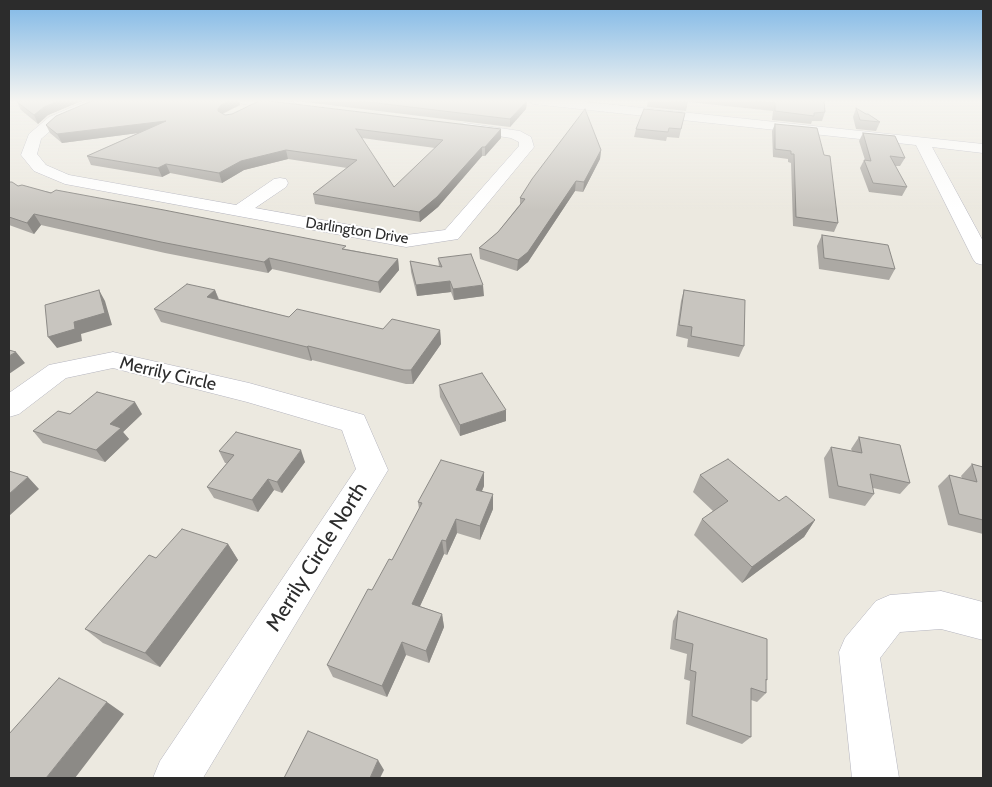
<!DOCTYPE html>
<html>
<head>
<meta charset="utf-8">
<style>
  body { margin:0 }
  #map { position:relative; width:992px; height:787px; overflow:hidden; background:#ece9e0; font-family:Cabin,sans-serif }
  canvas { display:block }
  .frame { position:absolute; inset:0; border:10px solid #2c2c2c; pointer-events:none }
</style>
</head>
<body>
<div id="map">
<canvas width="992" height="787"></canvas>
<div class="frame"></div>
</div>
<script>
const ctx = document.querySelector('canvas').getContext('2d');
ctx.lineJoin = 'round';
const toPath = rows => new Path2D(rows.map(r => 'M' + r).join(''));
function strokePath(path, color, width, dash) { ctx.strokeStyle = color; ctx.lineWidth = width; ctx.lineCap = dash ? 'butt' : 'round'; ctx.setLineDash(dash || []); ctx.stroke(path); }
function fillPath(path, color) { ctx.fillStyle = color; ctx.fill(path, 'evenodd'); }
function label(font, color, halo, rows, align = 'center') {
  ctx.font = font + ' Cabin,sans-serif'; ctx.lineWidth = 4; ctx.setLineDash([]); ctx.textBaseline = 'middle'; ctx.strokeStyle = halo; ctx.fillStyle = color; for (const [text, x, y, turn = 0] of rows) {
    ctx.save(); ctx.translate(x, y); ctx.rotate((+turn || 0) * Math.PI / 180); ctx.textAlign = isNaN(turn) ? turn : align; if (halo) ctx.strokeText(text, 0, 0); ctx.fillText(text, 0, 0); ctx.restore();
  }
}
const minor = toPath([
  [89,100,106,100,104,103,59,123,41,139,37,154,46,165,69,175,236,205,274,179,280,178,286,179,288,183,286,187,255,208,406,235,445,230,519,146,519,142,511,138,460,130,458,127,460,124,465,123,520,131,531,137,534,147,458,239,406,247,65,184,34,171,21,155,29,134,49,117,89,100],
  [236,100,274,100,293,102,299,106,293,110,242,104,236,100],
  [527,100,568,100,983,144,983,153,932,147,983,241,983,265,976,263,973,259,916,145,533,104,527,100],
  [113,352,249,383,364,415,388,470,203,778,153,778,160,761,356,469,342,430,247,402,113,368,66,378,19,414,9,417,9,393,49,365,113,352],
  [941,591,983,602,983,640,941,629,900,632,880,658,899,778,852,778,839,652,845,638,876,601,890,595,941,591]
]);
const wall = toPath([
  [20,100,84,100,48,115,38,124,21,110,17,102,20,101],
  [94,100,238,100,240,105,223,114,225,115,501,129,501,138,485,156,482,156,438,207,420,222,315,204,313,194,347,168,288,159,244,170,222,183,170,173,162,177,91,165,87,156,138,133,62,143,50,133,46,125],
  [362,138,391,142,435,148,394,187],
  [288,100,525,100,527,101,526,109,510,127],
  [648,100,824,100,825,112,822,121,812,121,811,124,772,120,773,111,688,102,686,111,647,107],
  [856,108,880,122,876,131,856,129,853,117],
  [685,113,679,138,667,137,666,141,634,137,636,129],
  [775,124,838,223,834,232,793,226,791,163,788,162,788,159,773,157,772,131],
  [863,133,905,158,900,166,895,166,907,187,902,196,869,192,860,168,864,160,865,160,859,141],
  [601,150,600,159,583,192,575,191,528,262,517,271,480,259,479,248,498,232,520,204,520,198],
  [9,182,18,186,398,259,399,270,380,293,272,269,268,273,165,253,41,225,34,234,9,225],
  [822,235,895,269,889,280,819,269,817,246],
  [438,258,484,296,454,300,451,292,417,296,411,272,410,261,439,267],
  [215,290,219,299,289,317,383,329,440,330,441,344,413,384,406,384,312,360,311,361,161,322,154,309],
  [684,290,744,346,739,357,687,347,688,339,676,336,681,301],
  [439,385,506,421,460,436,440,397],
  [70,414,142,414,123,432,129,439,105,462,43,443,33,431],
  [859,437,910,483,900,494,873,488,874,494,865,506,829,498,824,458,831,447,852,451,851,449],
  [219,451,305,462,282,493,274,490,258,512,214,498,207,487,227,463,225,463],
  [972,464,983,467,983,534,948,525,938,486,949,475,962,478,961,476],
  [484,472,484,486,482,491,493,509,480,540,457,533,447,555,444,554,420,606,442,614,444,627,429,663,406,655,387,697,333,677,327,665,372,590,392,560,419,509,418,502],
  [700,475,779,501,815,520,804,537,742,583,694,535,702,519,713,511,693,492],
  [228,544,238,560,160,667,103,643,85,629,156,558],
  [678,611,767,680,766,681,766,693,757,702,751,700,751,737,742,744,686,724,690,681,684,679,687,654,670,649,673,621]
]);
const shadedWall = toPath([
  [61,100,84,100,48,115,38,124,34,115,44,107],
  [231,100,238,100,240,105,223,113,220,117,218,109,221,105],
  [527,101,526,109,510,127,510,119],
  [166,121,169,129,62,143,57,134],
  [501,129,501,138,485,156,485,147],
  [482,147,482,156,438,207,420,222,419,212],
  [286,150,288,159,244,170,222,183,219,173,241,161],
  [601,150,600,159,583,192,584,182],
  [166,164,170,173,162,177,158,168],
  [576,181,575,191,528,262,517,271,518,260],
  [34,214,41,225,34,234,27,223],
  [269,258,272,269,268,273,264,262],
  [398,259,399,270,380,293,378,282],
  [450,281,451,292,417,296,416,285],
  [483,285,484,296,454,300,453,289],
  [99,290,105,301,112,325,81,334,82,341,57,348,48,337,74,322],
  [215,290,220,304,207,297],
  [440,330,441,344,413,384,411,370],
  [308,346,312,360,311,361,307,347],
  [16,352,25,363,9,374,9,356],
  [135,402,142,414,123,432,129,439,105,462,96,450,110,424],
  [506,410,506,421,460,436,460,425],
  [301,450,305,462,282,493,277,482],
  [484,472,484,486,476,504,476,490],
  [28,477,39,489,9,516,9,494],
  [268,479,274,490,258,512,252,500],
  [493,494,493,509,480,540,480,526],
  [456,519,457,533,447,555,446,541],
  [815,520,804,537,742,583,752,567],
  [442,540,444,554,415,617,412,604],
  [228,544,238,560,160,667,145,653],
  [442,614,444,627,429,663,426,651],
  [402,642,406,655,387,697,382,686],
  [107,702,124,714,75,778,46,778],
  [378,760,384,770,380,778,370,778]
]);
const building = toPath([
  [22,100,61,100,44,107,34,115,17,102,22,100],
  [94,100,231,100,221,105,218,109,218,111,225,115,232,114,261,100,501,129,485,147,482,147,437,197,419,212,313,194,357,160,286,150,241,161,219,173,166,164,158,168,87,156,166,121,57,134,46,125,56,116,94,100],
  [356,129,443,140,394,187,356,129],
  [352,100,525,100,527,101,510,119,352,100],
  [663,100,688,100,687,102,663,100],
  [745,100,824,100,825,112,814,113,814,116,775,111,775,103,745,100],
  [856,108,866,114,868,114,880,122,860,120,856,108],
  [585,109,601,150,584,182,576,181,528,252,518,260,479,248,498,232,525,199,520,198,532,179,585,109],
  [644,109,685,113,681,129,669,128,668,132,636,129,644,109],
  [775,124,817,128,824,155,830,156,838,223,796,217,794,154,791,154,791,151,775,149,775,124],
  [863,133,895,136,905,158,890,156,907,187,873,183,864,160,871,161,863,133],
  [9,182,12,182,18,186,22,185,51,193,56,190,164,210,346,246,342,249,398,259,378,282,269,258,264,262,161,242,34,214,27,223,9,217,9,182],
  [822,235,888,245,895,269,824,258,822,235],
  [471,254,483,285,453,289,450,281,416,285,410,261,442,267,438,258,471,254],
  [187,284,215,290,207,297,289,317,297,309,383,329,392,319,440,330,411,370,404,370,308,346,307,347,154,309,187,284],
  [99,290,105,313,74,322,75,329,48,337,45,305,99,290],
  [684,290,745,300,744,346,691,336,692,327,679,325,684,290],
  [9,350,16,352,9,356,9,350],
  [482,373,506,410,460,425,439,385,482,373],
  [97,392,135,402,110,424,121,428,96,450,33,431,58,411,70,414,97,392],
  [236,432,301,450,277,482,268,479,252,500,207,487,234,455,219,451,236,432],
  [859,437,900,445,910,483,870,474,874,494,838,486,831,447,862,453,859,437],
  [728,459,779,501,786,496,815,520,752,567,702,519,728,501,700,475,728,459],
  [441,460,484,472,476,490,493,494,480,526,456,519,446,541,442,540,412,604,442,614,426,651,402,642,382,686,327,665,368,589,372,590,389,559,392,560,422,503,418,502,441,460],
  [972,464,983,467,983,520,959,514,949,475,977,482,972,464],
  [9,471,28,477,9,494,9,471],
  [182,529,228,544,145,653,85,629,149,555,156,558,182,529],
  [678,611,767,639,767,680,766,679,766,693,751,688,751,737,692,716,696,672,690,670,693,644,675,639,678,611],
  [59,678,107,702,46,778,9,778,9,734,59,678],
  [308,731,378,760,370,778,284,778,308,731]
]);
const farStreetnames = [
  ["Darlington Drive",357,231,9]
];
const streetNames = [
  ["Merrily Circle",168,374,13]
];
const nearStreetnames = [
  ["Merrily Circle North",317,557,-58]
];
strokePath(minor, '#b4b4be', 1);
fillPath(minor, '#fff');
fillPath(wall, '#aca9a4');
fillPath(shadedWall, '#8c8a86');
fillPath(building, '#c8c5bf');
strokePath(building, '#8c8a86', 1);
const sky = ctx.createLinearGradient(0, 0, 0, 210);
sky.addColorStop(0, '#7eb7e6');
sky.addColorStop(0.48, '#f6f5f1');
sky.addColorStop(1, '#f6f5f100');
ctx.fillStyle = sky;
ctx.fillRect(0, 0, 992, 210);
label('15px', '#2c2c2c', '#fff', farStreetnames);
label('18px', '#2c2c2c', '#fff', streetNames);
label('21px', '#2c2c2c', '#fff', nearStreetnames);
</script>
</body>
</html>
